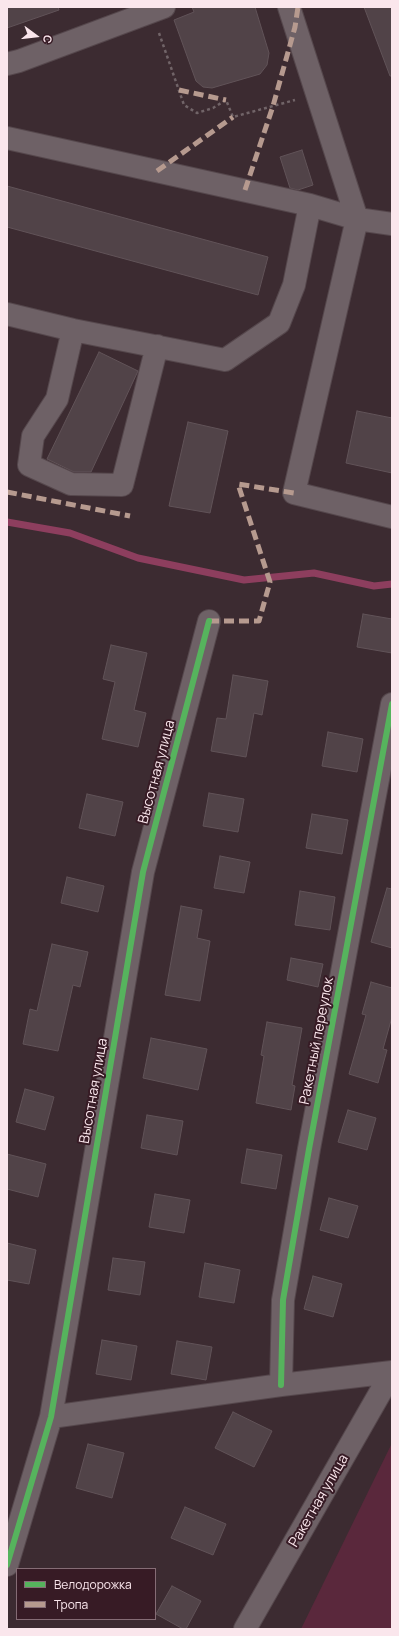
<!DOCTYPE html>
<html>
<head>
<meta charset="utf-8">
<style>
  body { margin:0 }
  #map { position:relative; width:399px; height:1636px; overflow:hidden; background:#3c2b31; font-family:Manrope,sans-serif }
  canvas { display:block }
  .frame { position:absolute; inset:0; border:8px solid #fae6ec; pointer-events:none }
  .legend { position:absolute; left:16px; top:1568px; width:140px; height:52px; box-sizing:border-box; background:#371b25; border:1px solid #856c75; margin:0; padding:5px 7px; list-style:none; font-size:12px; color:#fae6ec }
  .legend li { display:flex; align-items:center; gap:8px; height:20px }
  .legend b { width:20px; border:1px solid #856c75 }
  .north { position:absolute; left:16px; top:16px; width:40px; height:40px; -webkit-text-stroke:3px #371b25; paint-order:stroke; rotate:105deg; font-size:11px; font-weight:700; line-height:16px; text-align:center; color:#fae6ec }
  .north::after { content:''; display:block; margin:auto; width:14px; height:18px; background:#fae6ec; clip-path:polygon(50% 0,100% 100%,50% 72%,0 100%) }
</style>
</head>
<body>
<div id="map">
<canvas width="399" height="1636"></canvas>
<div class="frame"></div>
<ul class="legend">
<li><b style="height:5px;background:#56b35d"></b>Велодорожка</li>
<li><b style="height:5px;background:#b69a8f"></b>Тропа</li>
</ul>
<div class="north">С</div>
</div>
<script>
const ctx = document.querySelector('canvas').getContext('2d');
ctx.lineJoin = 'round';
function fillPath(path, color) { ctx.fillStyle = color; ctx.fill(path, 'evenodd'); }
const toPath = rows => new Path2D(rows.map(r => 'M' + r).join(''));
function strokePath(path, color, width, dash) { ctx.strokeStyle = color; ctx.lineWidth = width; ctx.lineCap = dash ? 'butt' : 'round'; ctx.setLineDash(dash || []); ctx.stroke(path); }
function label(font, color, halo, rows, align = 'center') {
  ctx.font = font + ' Manrope,sans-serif'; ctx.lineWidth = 4; ctx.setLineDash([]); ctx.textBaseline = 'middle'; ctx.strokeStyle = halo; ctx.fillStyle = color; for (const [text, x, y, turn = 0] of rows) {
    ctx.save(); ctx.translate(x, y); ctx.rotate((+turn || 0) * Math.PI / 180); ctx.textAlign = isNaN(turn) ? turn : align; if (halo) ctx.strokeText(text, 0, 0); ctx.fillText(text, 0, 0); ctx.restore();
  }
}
const green = toPath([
  [392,1443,392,1629,301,1629]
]);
const stream = toPath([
  [7,522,70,533,138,558,244,580,314,573,374,586,392,584]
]);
const building = toPath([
  [7,7,58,7,59,10,7,28,7,7],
  [192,7,255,7,269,53,267,65,260,74,212,88,203,87,196,81,174,20,194,12,192,7],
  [364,7,392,7,392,76,390,76,364,7],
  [302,150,313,185,298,190,290,188,280,157,302,150],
  [7,186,268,257,258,295,7,227,7,186],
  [99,352,138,371,91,472,74,472,47,459,99,352],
  [357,411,392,418,392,473,346,463,357,411],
  [188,422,228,431,210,513,169,506,188,422],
  [363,614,392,619,392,653,357,647,363,614],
  [111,645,147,653,134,710,146,713,138,747,102,739,115,682,103,679,111,645],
  [233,675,268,681,262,715,254,713,246,757,211,751,217,718,226,719,233,675],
  [328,732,363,739,357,772,322,766,328,732],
  [209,793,244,799,238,832,203,826,209,793],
  [87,794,123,802,115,836,79,828,87,794],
  [312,814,348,820,342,854,306,848,312,814],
  [220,856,250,862,244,893,214,888,220,856],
  [67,877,104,886,98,912,61,903,67,877],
  [387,888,392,889,392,948,371,942,387,888],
  [300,891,335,897,330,930,295,925,300,891],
  [181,906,202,910,197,938,210,941,200,1001,165,995,181,906],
  [52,944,88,952,80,987,73,985,58,1051,23,1044,30,1009,37,1011,52,944],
  [291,958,323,964,318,987,287,980,291,958],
  [371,982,392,988,392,1017,383,1049,387,1050,378,1083,349,1074,366,1015,362,1014,371,982],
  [267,1022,302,1028,292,1085,295,1086,291,1110,256,1103,264,1056,261,1055,267,1022],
  [151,1038,207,1049,198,1090,143,1078,151,1038],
  [25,1089,54,1097,45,1130,16,1122,25,1089],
  [348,1110,376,1118,367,1150,338,1142,348,1110],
  [147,1115,183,1121,177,1155,141,1148,147,1115],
  [247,1149,282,1155,276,1189,241,1183,247,1149],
  [7,1154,46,1164,38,1197,7,1189,7,1154],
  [155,1194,190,1200,184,1233,149,1227,155,1194],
  [329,1198,358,1206,348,1238,320,1230,329,1198],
  [7,1243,36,1250,29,1284,7,1280,7,1243],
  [113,1258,145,1262,140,1295,108,1290,113,1258],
  [205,1263,240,1270,234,1303,199,1297,205,1263],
  [313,1276,342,1284,333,1317,304,1309,313,1276],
  [102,1340,137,1346,131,1380,96,1374,102,1340],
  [177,1341,212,1347,206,1380,171,1374,177,1341],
  [233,1412,272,1431,254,1467,215,1448,233,1412],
  [88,1444,124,1453,112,1498,76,1488,88,1444],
  [185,1507,226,1524,213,1555,171,1538,185,1507],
  [172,1586,201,1601,186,1629,183,1629,156,1614,172,1586]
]);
const path = toPath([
  [159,33,184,105,197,113,213,108,226,100,233,117,295,100]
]);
const minor = toPath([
  [289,7,357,219,294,493,392,517],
  [7,64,19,61,164,7],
  [7,138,310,205,357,219,392,224],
  [7,314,73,330,225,360,279,323,294,285,310,205],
  [73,330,57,399,33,436,29,465,71,484,122,485,157,346],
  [281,1385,283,1300,309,1149,392,704],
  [51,1417,281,1385,392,1372],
  [7,1565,51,1417,143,872,209,621],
  [245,1629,392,1372]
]);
const quiet = toPath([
  [179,90,226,100],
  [157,171,233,117],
  [245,190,273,106,295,27,298,7],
  [7,492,130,516],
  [209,621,259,621,270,582,238,484,294,493]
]);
const cycleway = toPath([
  [281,1385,283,1300,309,1149,392,704],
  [7,1565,51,1417,143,872,209,621]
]);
const streetNames = [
  ["Высотная улица",157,772,-75],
  ["Ракетный переулок",317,1041,-79],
  ["Высотная улица",94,1091,-80],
  ["Ракетная улица",319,1501,-60]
];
fillPath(green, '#5a283c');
strokePath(stream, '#8d3e5e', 7);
fillPath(building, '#514348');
strokePath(building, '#615358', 1);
strokePath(minor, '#55474c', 24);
strokePath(path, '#716468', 2.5, [3, 3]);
strokePath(minor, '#6e6166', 22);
strokePath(quiet, '#b69a8f', 5, [10, 5]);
strokePath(cycleway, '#56b35d', 6);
label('14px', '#fae6ec', '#371b25', streetNames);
</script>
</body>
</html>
